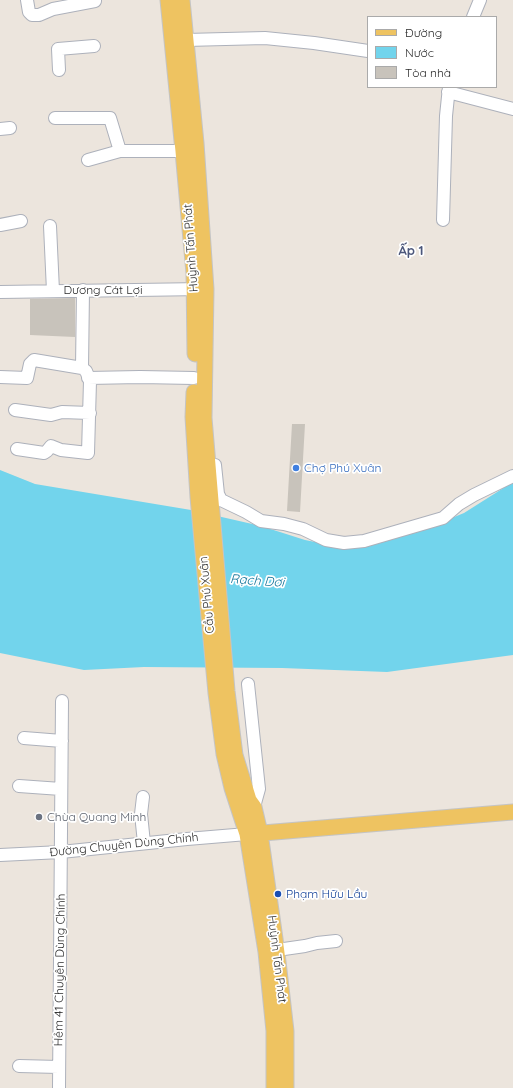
<!DOCTYPE html>
<html>
<head>
<meta charset="utf-8">
<style>
  body { margin:0 }
  #map { position:relative; width:513px; height:1088px; overflow:hidden; background:#ece5dd; font-family:Quicksand,sans-serif }
  canvas { display:block }
  .legend { position:absolute; left:367px; top:16px; width:130px; height:72px; box-sizing:border-box; background:#fff; border:1px solid #aaa; margin:0; padding:5px 7px; list-style:none; font-size:12px; color:#2b2b2b }
  .legend li { display:flex; align-items:center; gap:8px; height:20px }
  .legend b { width:20px; border:1px solid #aaa }
</style>
</head>
<body>
<div id="map">
<canvas width="513" height="1088"></canvas>
<ul class="legend">
<li><b style="height:5px;background:#eec361"></b>Đường</li>
<li><b style="height:11px;background:#72d4ec"></b>Nước</li>
<li><b style="height:11px;background:#c8c3bb"></b>Tòa nhà</li>
</ul>
</div>
<script>
const ctx = document.querySelector('canvas').getContext('2d');
ctx.lineJoin = 'round';
function fillPath(path, color) { ctx.fillStyle = color; ctx.fill(path, 'evenodd'); }
const toPath = rows => new Path2D(rows.map(r => 'M' + r).join(''));
function strokePath(path, color, width, dash) { ctx.strokeStyle = color; ctx.lineWidth = width; ctx.lineCap = dash ? 'butt' : 'round'; ctx.setLineDash(dash || []); ctx.stroke(path); }
function label(font, color, halo, rows, align = 'center') {
  ctx.font = font + ' Quicksand,sans-serif'; ctx.lineWidth = 3.5; ctx.setLineDash([]); ctx.textBaseline = 'middle'; ctx.strokeStyle = halo; ctx.fillStyle = color; for (const [text, x, y, turn = 0] of rows) {
    ctx.save(); ctx.translate(x, y); ctx.rotate((+turn || 0) * Math.PI / 180); ctx.textAlign = isNaN(turn) ? turn : align; if (halo) ctx.strokeText(text, 0, 0); ctx.fillText(text, 0, 0); ctx.restore();
  }
}
const water = toPath([
  [0,470,35,484,191,510,261,526,305,540,340,547,420,531,464,513,513,482,513,655,387,672,282,668,144,667,84,670,0,653]
]);
const building = toPath([
  [75,298,75,337,30,335,30,299],
  [292,424,305,424,300,512,287,511]
]);
const minor = toPath([
  [27,0,29,12,32,15,39,15,53,9,95,1],
  [473,17,480,0],
  [186,40,265,38,314,43,368,51],
  [59,70,58,49,94,46],
  [448,92,513,109],
  [55,118,110,118,120,151,183,151],
  [0,129,10,128],
  [88,160,120,151],
  [443,220,446,116,449,87],
  [0,225,21,221],
  [50,226,53,291],
  [0,292,203,289],
  [0,377,27,378,30,364,34,360,82,368],
  [88,378,140,377,194,378],
  [15,410,51,415,62,412,90,413],
  [17,449,44,453,47,451,51,446,61,450,88,453,90,381,86,371,82,368,83,290],
  [215,465,218,494,221,500,246,512,261,521,284,524,303,529,326,540,344,543,364,541,443,518,459,504,474,495,513,476],
  [248,684,259,789,254,807],
  [24,738,62,741],
  [19,786,61,789],
  [143,797,141,814,144,843],
  [0,855,61,852,187,839,247,834],
  [277,950,305,946,317,943,336,941],
  [19,1066,59,1067],
  [59,1088,62,701]
]);
const major = toPath([
  [168,0,183,151,194,273,195,354],
  [182,0,196,143,206,289,204,418,227,691,235,755,249,800,254,807,260,833,277,953,286,1031,286,1088],
  [194,392,193,417,198,497,216,693,224,754,232,788,247,834,266,952,274,1031,274,1088],
  [251,834,513,812]
]);
const markers = [
  [296,468,4,"#3f7fe0"],
  [39,817,4,"#6b7280"],
  [278,894,4,"#1a4fb4"]
];
const streetNames = [
  ["Huỳnh Tấn Phát",191,248,-94],
  ["Dương Cát Lợi",103,290],
  ["Cầu Phú Xuân",207,595,-95],
  ["Đường Chuyên Dùng Chính",124,845,-6],
  ["Huỳnh Tấn Phát",277,959,83],
  ["Hẻm 41 Chuyên Dùng Chính",60,970,-89]
];
const shopNames = [
  ["Chợ Phú Xuân",304,468]
];
const worshipNames = [
  ["Chùa Quang Minh",47,817]
];
const transitNames = [
  ["Phạm Hữu Lầu",286,894]
];
const neighbourhoodNames = [
  ["Ấp 1",411,251]
];
const waterNames = [
  ["Rạch Dơi",257,581,4]
];
fillPath(water, '#72d4ec');
fillPath(building, '#c8c3bb');
strokePath(minor, '#adb1bb', 14);
strokePath(major, '#c4c4c4', 17);
strokePath(minor, '#fff', 12);
strokePath(major, '#eec361', 15);
for (const [x, y, r, color] of markers) { const dot = new Path2D(); dot.arc(x, y, r, 0, 2 * Math.PI); ctx.fillStyle = color; ctx.fill(dot); strokePath(dot, '#fff', 1.5); }
label('12px', '#2b2b2b', '#fff', streetNames);
label('12px', '#366cbe', '#fff', shopNames, 'left');
label('12px', '#5b616d', '#fff', worshipNames, 'left');
label('12px', '#164399', '#fff', transitNames, 'left');
label('bold 13px', '#4c577b', '#fff', neighbourhoodNames);
label('italic 13px', '#107399', '#fff', waterNames);
</script>
</body>
</html>
